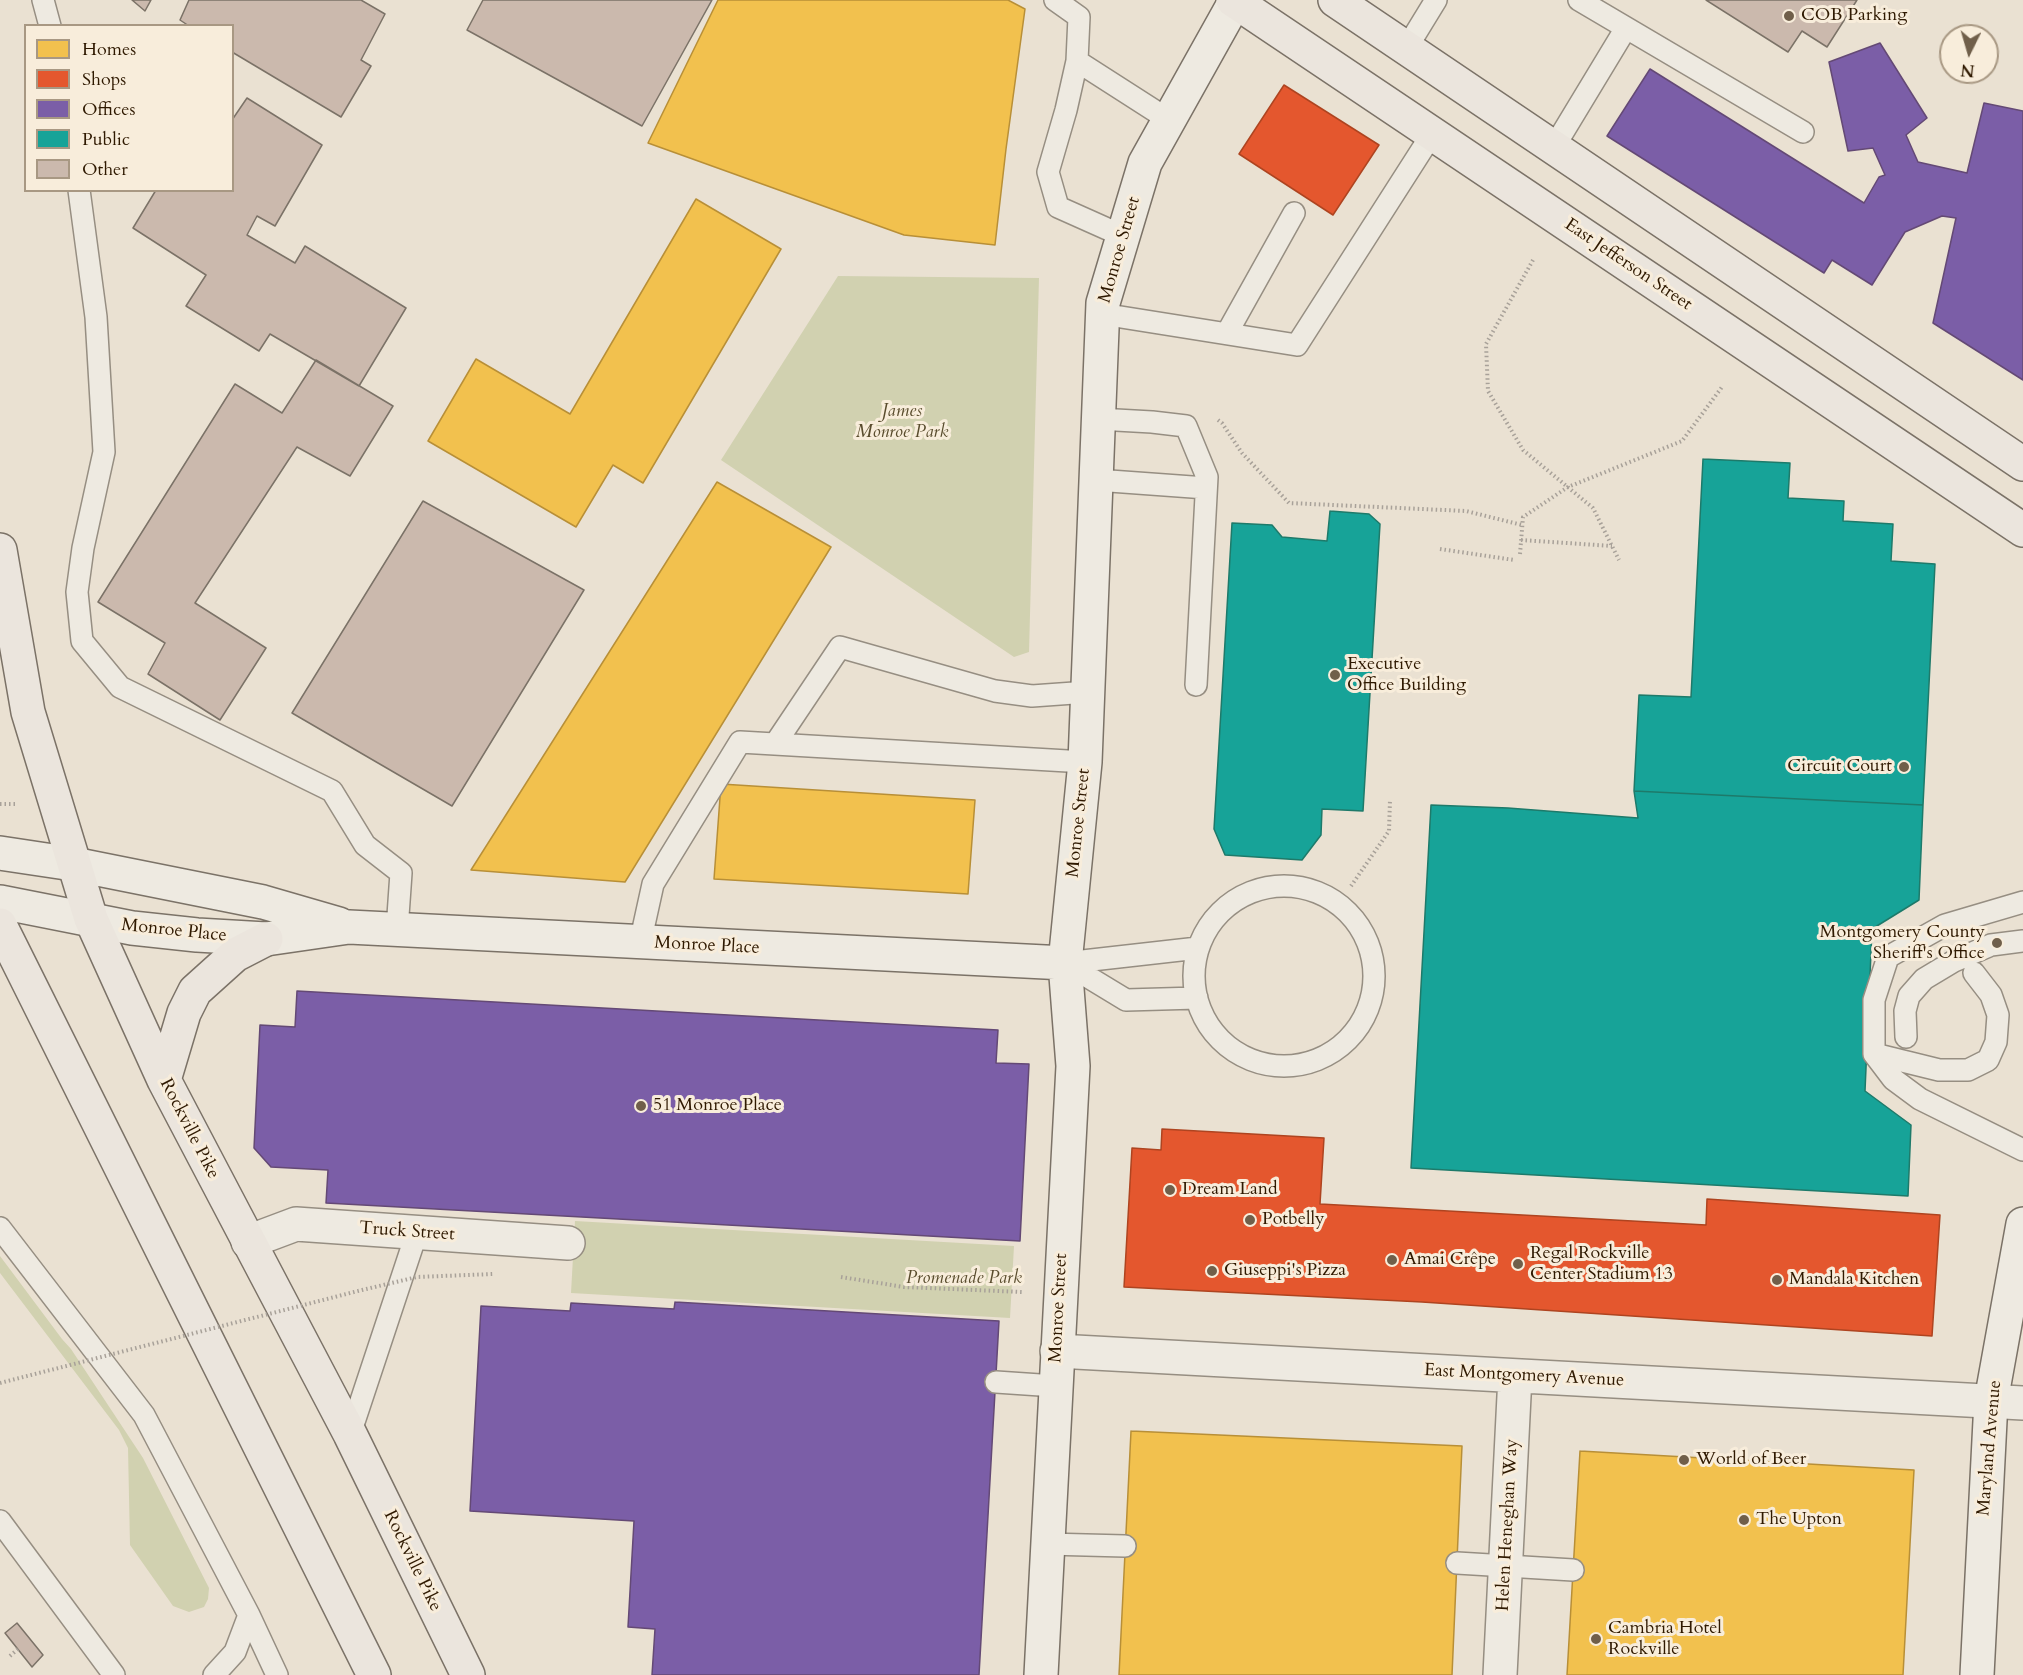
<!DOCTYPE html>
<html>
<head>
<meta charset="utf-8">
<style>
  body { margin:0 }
  #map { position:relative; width:2023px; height:1675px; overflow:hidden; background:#eae1d2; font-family:Cardo,serif }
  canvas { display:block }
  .legend { position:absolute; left:24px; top:24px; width:210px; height:168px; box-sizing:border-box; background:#f8eddb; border:2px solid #a89883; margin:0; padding:8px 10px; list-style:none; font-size:18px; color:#2f1900 }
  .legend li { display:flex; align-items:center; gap:12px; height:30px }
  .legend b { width:30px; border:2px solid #a89883 }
  .north { position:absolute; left:1939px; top:24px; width:60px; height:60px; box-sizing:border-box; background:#f8eddb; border:2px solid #a89883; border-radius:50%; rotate:185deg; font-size:16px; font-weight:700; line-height:24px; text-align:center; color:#2f1900 }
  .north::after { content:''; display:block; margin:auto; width:21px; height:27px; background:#705f4a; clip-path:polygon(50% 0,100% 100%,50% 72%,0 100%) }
</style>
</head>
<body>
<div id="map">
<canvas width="2023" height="1675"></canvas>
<ul class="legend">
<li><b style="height:16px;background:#f2c14e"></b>Homes</li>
<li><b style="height:16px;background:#e4572e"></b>Shops</li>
<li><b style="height:16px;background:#7b5ea7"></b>Offices</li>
<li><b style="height:16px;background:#17a398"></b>Public</li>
<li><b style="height:16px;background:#cbb9ad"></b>Other</li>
</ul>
<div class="north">N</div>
</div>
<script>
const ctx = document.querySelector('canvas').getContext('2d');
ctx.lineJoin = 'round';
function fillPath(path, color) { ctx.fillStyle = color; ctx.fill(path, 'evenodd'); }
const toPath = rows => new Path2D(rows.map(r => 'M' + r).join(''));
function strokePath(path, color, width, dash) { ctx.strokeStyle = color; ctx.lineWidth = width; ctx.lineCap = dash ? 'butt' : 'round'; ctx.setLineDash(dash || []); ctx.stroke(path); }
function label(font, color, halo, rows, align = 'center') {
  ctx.font = font + ' Cardo,serif'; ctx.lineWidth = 6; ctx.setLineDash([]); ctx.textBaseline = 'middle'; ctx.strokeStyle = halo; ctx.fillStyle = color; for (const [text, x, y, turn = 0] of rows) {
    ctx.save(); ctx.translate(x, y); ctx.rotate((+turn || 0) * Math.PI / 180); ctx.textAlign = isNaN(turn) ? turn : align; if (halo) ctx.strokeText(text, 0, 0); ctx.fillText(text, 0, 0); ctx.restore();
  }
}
const green = toPath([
  [838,276,1039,278,1029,652,1014,657,721,460],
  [575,1221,1014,1246,1010,1318,571,1293],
  [0,1256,62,1339,71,1349,143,1458,209,1588,208,1599,204,1607,189,1612,173,1606,130,1545,128,1448,119,1430,0,1273]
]);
const homes = toPath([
  [718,0,1008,0,1025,9,1006,149,995,245,904,235,648,143,718,0],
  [696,199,781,249,643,483,613,465,576,527,428,441,476,359,570,414,696,199],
  [717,482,831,547,625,882,471,870,717,482],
  [721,784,975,800,968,894,714,879,721,784],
  [1131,1431,1462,1446,1452,1675,1119,1675,1131,1431],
  [1580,1451,1914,1470,1903,1675,1567,1675,1580,1451]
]);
const shops = toPath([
  [1284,85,1379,145,1333,215,1239,154,1284,85],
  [1162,1129,1324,1138,1320,1204,1706,1225,1707,1199,1940,1215,1932,1336,1422,1302,1124,1287,1132,1148,1161,1150,1162,1129]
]);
const offices = toPath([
  [1880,43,1927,118,1906,135,1918,162,1967,173,1984,103,2023,111,2023,380,1933,323,1956,218,1942,216,1905,232,1872,285,1832,260,1824,273,1607,136,1650,69,1864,203,1879,177,1885,175,1873,148,1848,151,1829,62,1880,43],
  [297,991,998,1030,996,1063,1029,1064,1020,1241,326,1203,328,1170,271,1167,254,1148,260,1025,295,1027,297,991],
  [675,1302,999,1321,979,1675,652,1675,655,1629,628,1627,634,1521,470,1511,481,1306,570,1311,571,1303,674,1309,675,1302]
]);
const public = toPath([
  [1703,459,1790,463,1788,498,1844,501,1843,521,1893,524,1891,561,1935,564,1923,805,1634,791,1639,695,1691,697,1703,459],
  [1330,511,1369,514,1380,524,1363,811,1322,809,1321,835,1302,860,1225,855,1214,829,1232,523,1272,525,1282,537,1327,541,1330,511],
  [1634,791,1923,805,1919,900,1872,929,1865,1091,1911,1125,1908,1196,1411,1168,1431,805,1508,808,1638,818,1634,791]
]);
const building = toPath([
  [132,0,151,0,145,11,132,0],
  [189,0,361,0,385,14,361,60,371,66,341,117,232,52,232,26,189,26,180,20,189,0],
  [483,0,712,0,642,126,467,30,483,0],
  [1706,0,1857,0,1827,47,1802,31,1788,52,1706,0],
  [247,98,322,145,275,226,257,216,247,235,295,263,305,246,406,308,359,386,270,334,259,351,186,306,206,275,133,228,156,190,232,190,232,120,247,98],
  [316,360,393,406,350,476,297,447,195,603,266,648,220,720,148,674,165,643,98,602,235,384,282,413,316,360],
  [423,501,584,590,452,806,292,713,423,501],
  [17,1623,43,1655,32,1667,5,1633,17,1623]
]);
const path = toPath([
  [1533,260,1486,344,1488,391,1523,450,1593,508,1619,560],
  [1218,420,1222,423,1242,453,1289,503,1466,511,1522,525],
  [1521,540,1612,546],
  [1440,549,1514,560],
  [1520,554,1523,517,1568,487,1682,441,1722,387],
  [0,804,15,804],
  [1351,886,1389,831,1390,800],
  [841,1277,904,1287,1022,1292],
  [10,1656,18,1649]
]);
const lane = toPath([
  [43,0,50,26],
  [1055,0,1079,17,1077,61,1066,110,1048,172,1058,207,1123,236],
  [1579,0,1803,132],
  [1406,49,1436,0],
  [1077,61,1169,120],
  [1554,147,1626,28],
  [79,190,96,317,104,452,83,548,77,592,82,641,120,687,332,791,365,845,401,873,397,930],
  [1102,314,1297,345,1432,134],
  [1227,333,1294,213],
  [1098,419,1152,422,1186,426,1207,477,1196,685],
  [1096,480,1206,488],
  [775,744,840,647,995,691,1032,696,1088,692],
  '1194 976a90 90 0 1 1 180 0a90 90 0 1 1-180 0Z',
  [2023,902,1945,925,1888,957,1874,1000,1874,1054,1893,1079,1920,1099,2023,1150],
  [640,943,653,884,740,742,1085,762],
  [1065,963,1126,1000,1197,998],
  [1065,963,1198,948],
  [1906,1037,1905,1011,1909,996,1924,979,1954,961,1991,945,2023,941],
  [1874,1054,1939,1070,1968,1070,1988,1060,1996,1042,1998,1015,1991,995,1974,973],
  [0,1228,144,1415,249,1615,277,1675],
  [996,1382,1055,1386],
  [350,1434,417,1232],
  [0,1521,114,1675],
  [1047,1544,1125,1546],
  [1457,1563,1573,1570],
  [214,1675,235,1652,249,1615]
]);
const street = toPath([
  [248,1242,296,1224,568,1243],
  [1057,1351,2023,1403],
  [1500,1675,1515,1376]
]);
const secondary = toPath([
  [0,853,73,864,263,902,339,924],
  [0,902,132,928,197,935,266,939,349,927,1065,963],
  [1041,1675,1073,1066,1065,963,1085,762,1103,303,1145,163,1236,0],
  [1977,1675,1991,1401,2023,1224]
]);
const primary = toPath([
  [1233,0,2023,530],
  [1335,0,2023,464],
  [0,550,28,712,91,919,164,1080,350,1434,468,1675],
  [0,925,374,1675],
  [164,1080,184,1013,195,991,235,955,266,939]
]);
const pathBridge = toPath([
  [0,1383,362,1290,417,1277,493,1274]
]);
const markers = [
  [1789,16,6,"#705f4a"],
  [1335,675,6,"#705f4a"],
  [1904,767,6,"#705f4a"],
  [1997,943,6,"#705f4a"],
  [641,1106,6,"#705f4a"],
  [1170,1190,6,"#705f4a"],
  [1250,1220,6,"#705f4a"],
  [1392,1260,6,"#705f4a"],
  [1518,1264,6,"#705f4a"],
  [1212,1271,6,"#705f4a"],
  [1777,1280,6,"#705f4a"],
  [1684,1460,6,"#705f4a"],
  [1744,1520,6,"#705f4a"],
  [1596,1639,6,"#705f4a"]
];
const poiNames = [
  ["COB Parking",1801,16],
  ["Executive",1347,665],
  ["Office Building",1347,686],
  ["Circuit Court",1892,767,"right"],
  ["Montgomery County",1985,933,"right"],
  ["Sheriff's Office",1985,954,"right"],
  ["51 Monroe Place",653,1106],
  ["Dream Land",1182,1190],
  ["Potbelly",1262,1220],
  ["Regal Rockville",1530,1254],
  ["Center Stadium 13",1530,1275],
  ["Amai Crêpe",1404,1260],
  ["Giuseppi's Pizza",1224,1271],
  ["Mandala Kitchen",1789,1280],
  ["World of Beer",1696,1460],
  ["The Upton",1756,1520],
  ["Cambria Hotel",1608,1629],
  ["Rockville",1608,1650]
];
const streetNames = [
  ["Monroe Street",1120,250,-74],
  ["East Jefferson Street",1628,265,34],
  ["Monroe Street",1079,823,-84],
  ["Monroe Place",174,931,6],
  ["Monroe Place",707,946,3],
  ["Rockville Pike",189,1129,63],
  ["Truck Street",407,1232,4],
  ["Monroe Street",1059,1308,-87],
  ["East Montgomery Avenue",1524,1376,3],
  ["Maryland Avenue",1990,1448,-85],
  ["Helen Heneghan Way",1508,1525,-87],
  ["Rockville Pike",412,1561,64]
];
const parkNames = [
  ["James",902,412],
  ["Monroe Park",902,433],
  ["Promenade Park",964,1279]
];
fillPath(green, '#d1d1b0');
fillPath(homes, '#f2c14e');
strokePath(homes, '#b88f37', 1.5);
fillPath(shops, '#e4572e');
strokePath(shops, '#ae4420', 1.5);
fillPath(offices, '#7b5ea7');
strokePath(offices, '#644975', 1.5);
fillPath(public, '#17a398');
strokePath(public, '#1e7a6a', 1.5);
fillPath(building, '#cbb9ad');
strokePath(building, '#7b7267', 1.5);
strokePath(lane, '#968e82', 24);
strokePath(street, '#968e82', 36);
strokePath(secondary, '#7b7267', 36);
strokePath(primary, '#7b7267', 36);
strokePath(path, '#a8a199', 4, [1.5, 3]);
strokePath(lane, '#eeeae1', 21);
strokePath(street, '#eeeae1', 33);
strokePath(secondary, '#eeeae1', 33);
strokePath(primary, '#ebe5dd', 33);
strokePath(pathBridge, '#a8a199', 4, [1.5, 3]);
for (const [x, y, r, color] of markers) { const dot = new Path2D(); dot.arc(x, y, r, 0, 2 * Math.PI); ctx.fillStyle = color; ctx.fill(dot); strokePath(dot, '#f8eddb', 2); }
label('18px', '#2f1900', '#f8eddb', poiNames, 'left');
label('18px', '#2f1900', '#f8eddb', streetNames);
label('italic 18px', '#594c2d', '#f8eddb', parkNames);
</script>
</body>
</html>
